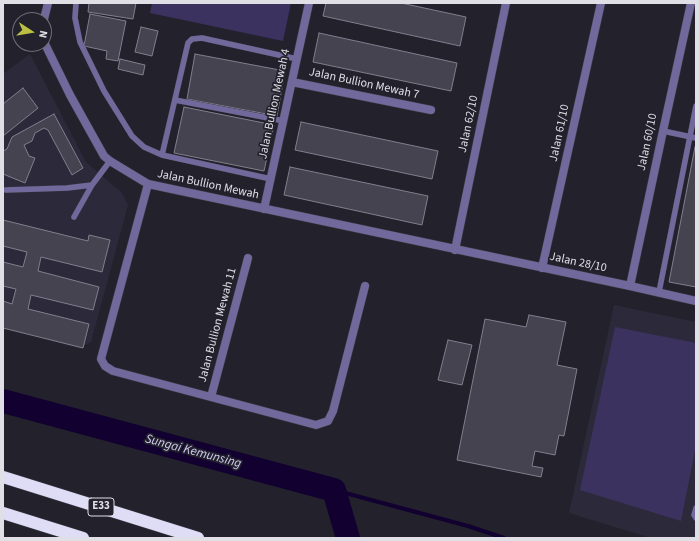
<!DOCTYPE html>
<html>
<head>
<meta charset="utf-8">
<style>
  body { margin:0 }
  #map { position:relative; width:699px; height:541px; overflow:hidden; background:#23212c; font-family:"Source Sans 3",sans-serif }
  canvas { display:block }
  .frame { position:absolute; inset:0; border:4px solid #e0dfe6; pointer-events:none }
  .north { position:absolute; left:12px; top:12px; width:40px; height:40px; box-sizing:border-box; background:#23212c; border:1px solid #6f6d76; border-radius:50%; rotate:102deg; font-size:11px; font-weight:700; line-height:16px; text-align:center; color:#e0dfe6 }
  .north::after { content:''; display:block; margin:auto; width:14px; height:18px; background:#bbc044; clip-path:polygon(50% 0,100% 100%,50% 72%,0 100%) }
</style>
</head>
<body>
<div id="map">
<canvas width="699" height="541"></canvas>
<div class="frame"></div>
<div class="north">N</div>
</div>
<script>
const ctx = document.querySelector('canvas').getContext('2d');
ctx.lineJoin = 'round';
function fillPath(path, color) { ctx.fillStyle = color; ctx.fill(path, 'evenodd'); }
const toPath = rows => new Path2D(rows.map(r => 'M' + r).join(''));
function strokePath(path, color, width, dash) { ctx.strokeStyle = color; ctx.lineWidth = width; ctx.lineCap = dash ? 'butt' : 'round'; ctx.setLineDash(dash || []); ctx.stroke(path); }
function label(font, color, halo, rows, align = 'center') {
  ctx.font = font + ' "Source Sans 3",sans-serif'; ctx.lineWidth = 3.5; ctx.setLineDash([]); ctx.textBaseline = 'middle'; ctx.strokeStyle = halo; ctx.fillStyle = color; for (const [text, x, y, turn = 0] of rows) {
    ctx.save(); ctx.translate(x, y); ctx.rotate((+turn || 0) * Math.PI / 180); ctx.textAlign = isNaN(turn) ? turn : align; if (halo) ctx.strokeText(text, 0, 0); ctx.fillText(text, 0, 0); ctx.restore();
  }
}
const built = toPath([
  [30,54,86,162,122,193,128,205,91,342,80,348,3,327,3,74],
  [614,305,696,322,696,538,651,538,569,513]
]);
const green = toPath([
  [152,3,291,3,283,41,150,13],
  [615,327,696,343,696,445,681,521,580,490]
]);
const stream = toPath([
  [334,490,468,526,504,538]
]);
const river = toPath([
  [3,401,334,490,348,538]
]);
const building = toPath([
  [89,3,136,3,133,19,88,12,89,3],
  [326,3,401,3,466,17,460,46,323,16,326,3],
  [90,14,126,21,118,61,106,59,107,51,84,46,90,14],
  [141,27,158,31,152,56,135,52,141,27],
  [319,33,457,63,451,91,313,62,319,33],
  [195,54,285,71,277,116,187,99,195,54],
  [120,59,145,65,143,75,118,69,120,59],
  [23,88,38,108,3,136,3,104,23,88],
  [184,107,274,125,264,171,174,153,184,107],
  [54,114,83,168,72,175,48,130,44,128,35,133,32,141,24,145,29,156,35,158,25,183,3,174,3,151,7,149,12,137,54,114],
  [301,122,438,151,432,179,295,150,301,122],
  [695,147,696,147,696,287,669,282,695,147],
  [290,167,428,196,422,225,284,195,290,167],
  [3,220,88,241,89,235,110,240,102,272,41,257,38,271,99,287,93,310,31,295,28,309,89,324,83,348,3,328,3,301,12,304,16,289,3,286,3,262,23,267,27,252,3,246,3,220],
  [529,315,566,322,557,365,577,369,564,436,559,435,555,455,535,451,532,466,543,468,541,477,457,460,485,319,526,327,529,315],
  [448,340,472,345,462,385,438,380,448,340]
]);
const service = toPath([
  [76,3,75,18,80,42,104,91,132,136,144,147,162,155,271,179],
  [175,100,284,121],
  [663,131,696,138],
  [162,155,188,43,192,39,202,38,297,59],
  [6,190,67,188,92,185],
  [74,217,92,185,110,161],
  [659,292,696,106],
  [696,508,694,515,696,518]
]);
const minor = toPath([
  [48,3,44,19,45,44,70,95,104,156,110,161,148,184,630,286,696,301],
  [292,82,431,110],
  [148,184,101,359,105,366,113,371,316,425,328,421,333,411,365,286],
  [264,209,309,3],
  [455,250,506,3],
  [542,268,601,3],
  [630,286,663,131,691,3],
  [211,397,248,258]
]);
const motorway = toPath([
  [3,477,198,538],
  [3,513,83,538]
]);
const shields = [
  [101,507,26]
];
const shieldNames = [
  ["E33",101,507]
];
const streetNames = [
  ["Jalan Bullion Mewah 7",364,84,12],
  ["Jalan Bullion Mewah 4",275,104,-78],
  ["Jalan 62/10",469,124,-78],
  ["Jalan 61/10",560,133,-78],
  ["Jalan 60/10",648,142,-78],
  ["Jalan Bullion Mewah",208,185,12],
  ["Jalan 28/10",578,263,12],
  ["Jalan Bullion Mewah 11",218,325,-75]
];
const waterNames = [
  ["Sungai Kemunsing",193,452,15]
];
fillPath(built, '#2c2a3a');
fillPath(green, '#3c3260');
strokePath(stream, '#110030', 4);
strokePath(river, '#110030', 24);
fillPath(building, '#454350');
strokePath(building, '#817f8d', 1);
strokePath(service, '#3d3c46', 6);
strokePath(minor, '#3d3c46', 9);
strokePath(motorway, '#3d3c46', 13);
strokePath(service, '#71699b', 5.5);
strokePath(minor, '#71699b', 8);
strokePath(motorway, '#dfdcf6', 12);
for (const [x, y, w] of shields) { const box = new Path2D(); box.roundRect(x - w / 2, y - 9, w, 18, 3); ctx.fillStyle = '#23212c'; ctx.fill(box); strokePath(box, '#e0dfe6', 1); }
label('bold 11px', '#e0dfe6', null, shieldNames);
label('12px', '#e0dfe6', '#23212c', streetNames);
label('italic 13px', '#d2ccf6', '#23212c', waterNames);
</script>
</body>
</html>
